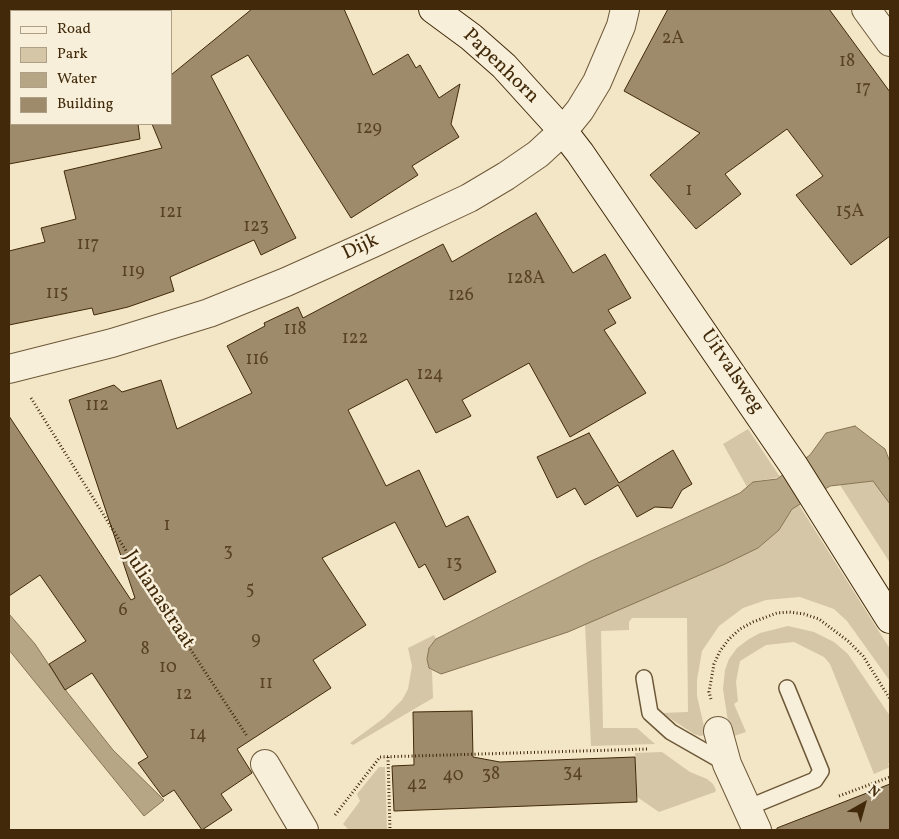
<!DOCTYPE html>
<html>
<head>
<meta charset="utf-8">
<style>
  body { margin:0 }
  #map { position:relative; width:899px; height:839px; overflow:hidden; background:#f2e6c6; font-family:Vollkorn,serif }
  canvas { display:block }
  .frame { position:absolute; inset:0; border:10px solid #412909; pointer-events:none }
  .legend { position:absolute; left:10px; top:10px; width:162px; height:115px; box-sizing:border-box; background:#f7efda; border:1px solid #aea086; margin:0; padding:6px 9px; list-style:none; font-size:15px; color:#412909 }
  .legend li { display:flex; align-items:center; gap:10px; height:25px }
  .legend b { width:25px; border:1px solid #aea086 }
  .north { position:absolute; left:839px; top:779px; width:50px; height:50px; -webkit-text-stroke:4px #f7efda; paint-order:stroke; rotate:38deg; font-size:14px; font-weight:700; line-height:20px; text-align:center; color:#412909 }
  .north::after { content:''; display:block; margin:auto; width:18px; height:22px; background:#412909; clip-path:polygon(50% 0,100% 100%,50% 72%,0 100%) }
</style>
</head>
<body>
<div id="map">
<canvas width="899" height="839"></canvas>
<div class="frame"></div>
<ul class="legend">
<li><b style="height:6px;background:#f7efda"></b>Road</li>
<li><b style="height:14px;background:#d4c6a6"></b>Park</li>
<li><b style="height:14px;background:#b6a686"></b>Water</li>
<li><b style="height:14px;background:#9d8b6b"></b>Building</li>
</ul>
<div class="north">N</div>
</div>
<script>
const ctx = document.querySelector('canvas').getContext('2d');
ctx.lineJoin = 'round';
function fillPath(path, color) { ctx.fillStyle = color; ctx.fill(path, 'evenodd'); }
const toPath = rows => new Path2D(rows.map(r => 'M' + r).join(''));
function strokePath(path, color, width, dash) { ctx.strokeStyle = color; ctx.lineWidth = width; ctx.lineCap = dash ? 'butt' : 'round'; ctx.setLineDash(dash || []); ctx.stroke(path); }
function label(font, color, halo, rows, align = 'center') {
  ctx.font = font + ' Vollkorn,serif'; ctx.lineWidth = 5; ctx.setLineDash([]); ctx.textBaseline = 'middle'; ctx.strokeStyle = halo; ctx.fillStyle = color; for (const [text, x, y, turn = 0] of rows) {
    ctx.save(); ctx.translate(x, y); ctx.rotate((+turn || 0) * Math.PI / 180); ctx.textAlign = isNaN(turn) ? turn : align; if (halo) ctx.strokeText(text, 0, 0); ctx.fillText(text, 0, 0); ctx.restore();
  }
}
const green = toPath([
  [748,429,780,477,753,482,747,487,723,444],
  [873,481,890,504,890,563,840,485],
  [799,505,890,649,890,681,847,621,834,609,800,597,766,600,743,608,719,626,702,651,697,680,697,696,706,735,700,736,694,734,662,713,688,712,687,618,632,618,629,622,629,630,601,631,603,728,637,728,655,744,591,746,585,624,758,548,779,530,792,509],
  [788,626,814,632,834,642,848,654,890,716,890,762,888,764,890,767,874,774,830,664,824,657,794,642,766,645,740,661,736,682,738,701,734,704,746,732,734,736,730,735,723,689,725,670,729,659,737,648,749,639,760,633],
  [434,635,436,639,429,648,429,668,432,671,433,698,353,745,350,743,384,718,402,700,408,689,412,666,408,648],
  [662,752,690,772,707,779,713,784,716,790,715,792,659,812,637,797,635,753],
  [379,767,385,767,387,830,349,830,343,824,360,801,357,794]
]);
const water = toPath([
  [855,426,885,449,890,462,890,504,873,481,830,486,792,509,779,530,758,548,725,564,568,632,441,674,429,668,427,659,429,648,436,639,591,561,740,493,753,482,777,479,810,455,826,433,855,426],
  [9,614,35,644,67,692,113,750,164,800,144,816,9,650,9,614]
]);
const building = toPath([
  [252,9,344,9,373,75,408,54,416,68,420,65,439,98,460,84,451,124,459,137,412,166,418,175,351,218,248,55,211,76,296,238,261,255,254,240,170,277,174,291,128,307,94,315,92,308,9,325,9,251,45,242,41,228,76,219,64,171,162,148,152,124,171,124,171,75,252,9],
  [668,9,829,9,890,92,890,236,851,265,796,195,823,176,787,129,725,174,741,194,696,229,650,175,700,133,624,91,668,9],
  [9,124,138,124,140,139,9,164,9,124],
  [536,213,573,273,605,254,631,298,608,310,616,323,604,330,646,393,570,437,529,363,462,400,471,416,436,433,407,379,348,410,386,486,419,470,446,527,468,516,496,572,444,600,425,564,419,568,395,522,322,558,366,625,313,660,331,688,237,749,252,773,221,794,232,810,202,830,174,790,163,797,138,763,148,757,92,673,65,690,49,664,86,641,40,575,9,596,9,416,131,600,135,598,69,400,114,385,122,392,161,380,177,429,252,393,227,346,265,326,264,323,298,307,303,318,443,244,452,262,536,213],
  [589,433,619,483,673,450,692,484,682,490,672,508,655,507,637,517,618,485,585,505,575,488,557,498,537,457,589,433],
  [472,711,473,757,500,762,635,757,637,802,394,811,392,766,414,765,413,712,472,711],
  [890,784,890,830,777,830,777,828,890,784]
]);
const path = toPath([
  [31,398,123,546,247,736],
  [711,699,709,692,714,664,720,651,729,639,740,629,753,622,777,613,789,612,804,614,819,619,848,641,863,656,890,699],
  [388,757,390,830],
  [839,796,890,777],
  [335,815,380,757,648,749]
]);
const lane = toPath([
  [644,678,650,713,671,732,727,764],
  [747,808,815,780,821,771,787,688]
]);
const street = toPath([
  [866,9,890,42],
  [87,11,90,9],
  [9,72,11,71],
  [9,369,112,343,209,313,286,282,373,243,469,198,506,176,538,154,563,131,580,110,597,82,621,26,625,9],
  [718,731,727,764,757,830],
  [265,764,304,830]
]);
const secondary = toPath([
  [433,9,471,37,504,66,563,131,580,153,794,466,890,619]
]);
const numberNames = [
  ["2A",673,40],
  ["18",847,63],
  ["17",863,90],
  ["129",369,130],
  ["1",689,192],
  ["15A",850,213],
  ["121",171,214],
  ["123",256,228],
  ["117",88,246],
  ["119",133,273],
  ["128A",526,280],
  ["115",57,295],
  ["126",461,297],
  ["118",295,331],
  ["122",355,340],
  ["116",257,361],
  ["124",430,376],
  ["112",97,407],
  ["1",167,527],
  ["3",228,553],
  ["13",454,565],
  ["5",250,591],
  ["6",123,612],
  ["9",256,641],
  ["8",145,651],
  ["10",168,669],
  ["11",266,685],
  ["12",184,696],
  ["14",198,736],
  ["34",573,774],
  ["38",491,776],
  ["40",453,777],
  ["42",417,786]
];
const streetNames = [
  ["Papenhorn",500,67,44],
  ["Dijk",361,248,-25],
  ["Uitvalsweg",731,372,56],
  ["Julianastraat",158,600,57]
];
fillPath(green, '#d4c6a6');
fillPath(water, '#b6a686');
strokePath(water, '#877454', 1);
fillPath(building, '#9d8b6b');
strokePath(building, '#412909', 1);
strokePath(lane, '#6d5838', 18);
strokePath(street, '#6d5838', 30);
strokePath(secondary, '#412909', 30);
strokePath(path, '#412909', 3, [1, 2.5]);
strokePath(lane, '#f7efda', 15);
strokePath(street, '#f7efda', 28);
strokePath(secondary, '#f7efda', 28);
label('18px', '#584222', null, numberNames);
label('20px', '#412909', '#f7efda', streetNames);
</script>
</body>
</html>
